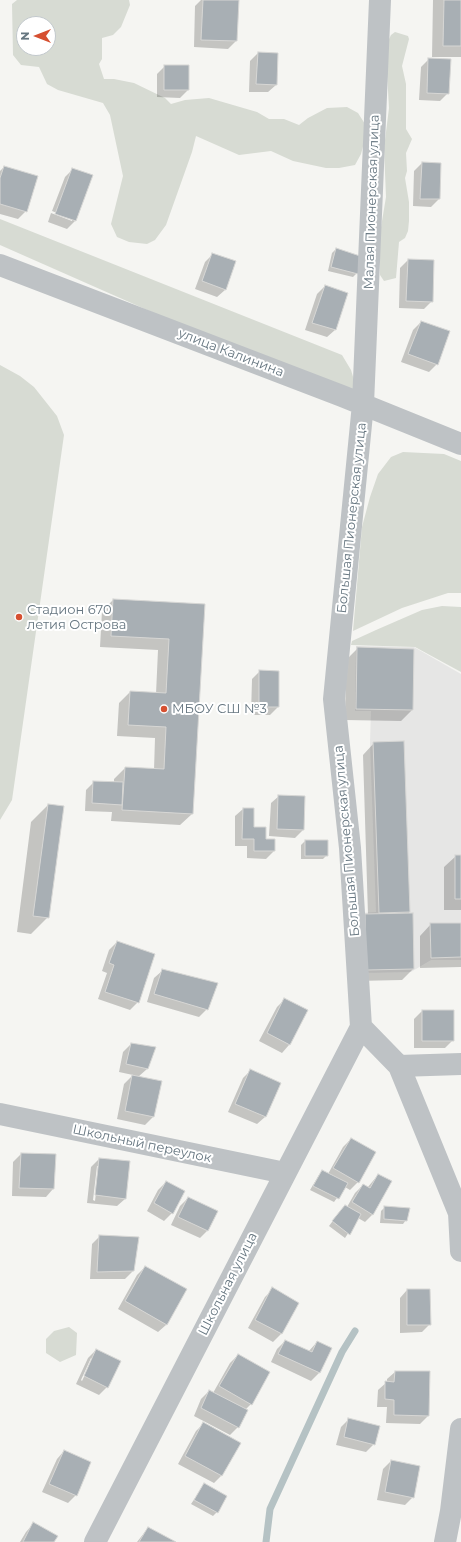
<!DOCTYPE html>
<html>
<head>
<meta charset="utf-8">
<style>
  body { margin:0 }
  #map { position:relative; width:461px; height:1542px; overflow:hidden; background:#f5f5f2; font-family:Montserrat,sans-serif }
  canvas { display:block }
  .north { position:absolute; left:16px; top:16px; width:40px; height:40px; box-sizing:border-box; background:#fff; border:1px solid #c2c8cc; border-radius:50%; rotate:270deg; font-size:11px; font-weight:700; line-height:16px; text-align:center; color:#667680 }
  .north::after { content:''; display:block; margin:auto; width:14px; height:18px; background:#d65031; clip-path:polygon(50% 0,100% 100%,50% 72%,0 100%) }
</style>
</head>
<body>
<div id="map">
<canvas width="461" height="1542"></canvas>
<div class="north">N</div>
</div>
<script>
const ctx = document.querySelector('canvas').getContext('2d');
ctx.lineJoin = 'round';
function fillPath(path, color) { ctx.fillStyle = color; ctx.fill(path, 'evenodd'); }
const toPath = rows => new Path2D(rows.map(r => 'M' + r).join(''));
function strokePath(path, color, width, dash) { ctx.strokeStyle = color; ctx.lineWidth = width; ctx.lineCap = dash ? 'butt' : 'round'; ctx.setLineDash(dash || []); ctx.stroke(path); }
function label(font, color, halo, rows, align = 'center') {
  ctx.font = font + ' Montserrat,sans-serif'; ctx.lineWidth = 4; ctx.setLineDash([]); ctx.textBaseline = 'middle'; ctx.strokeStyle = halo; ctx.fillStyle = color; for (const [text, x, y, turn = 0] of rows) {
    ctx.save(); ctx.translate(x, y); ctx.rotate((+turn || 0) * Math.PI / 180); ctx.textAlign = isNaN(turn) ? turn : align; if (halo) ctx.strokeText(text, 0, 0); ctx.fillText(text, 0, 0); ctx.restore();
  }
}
const built = toPath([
  [356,646,414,647,461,674,461,960,431,960,411,972,362,973,360,913,376,912,370,743,371,711,355,711]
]);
const green = toPath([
  [17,0,129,0,130,5,121,27,113,35,102,38,102,59,99,64,104,79,114,79,134,83,165,98,171,104,185,100,209,98,257,112,269,119,284,119,299,125,308,118,327,108,347,107,358,113,365,124,365,139,361,154,355,165,339,168,326,168,293,161,271,151,239,155,196,136,192,152,166,225,155,240,147,244,129,242,117,237,111,224,123,176,110,115,103,103,58,90,47,84,39,67,21,65,13,55,12,4],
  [24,24,48,24,48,48,24,48],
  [395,32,408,36,409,39,402,66,406,84,406,129,412,139,406,153,407,171,405,178,409,202,409,221,408,231,405,238,399,242,396,278,384,281,380,275,380,233,386,197,384,148,389,108,387,73,387,43,391,35],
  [0,219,342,355,351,370,354,380,353,390,342,396,0,245],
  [0,365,20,376,34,387,57,416,64,435,12,800,0,820],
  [403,452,444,454,461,461,461,593,448,593,402,608,353,631,362,527,370,497,378,474,391,457],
  [442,606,461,607,461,672,415,647,351,645,352,641,376,630,422,610],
  [69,1327,77,1333,76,1355,60,1362,46,1353,46,1339,54,1331]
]);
const shadow = toPath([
  [201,0,238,0,236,41,228,49,194,47,195,6],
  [433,0,461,0,461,57,432,57],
  [258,53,276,85,268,92,249,92,250,61],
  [429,59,448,93,440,101,419,100,421,67],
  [165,66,188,90,180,98,157,97,157,74],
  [422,163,439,199,431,207,413,206,414,171],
  [4,167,26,211,18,219,0,214,0,171],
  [73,169,92,176,75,221,67,229,48,222,51,213,72,221,72,219,52,211,65,177],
  [336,249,357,273,353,277,328,271,332,253],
  [213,254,235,262,225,290,217,297,195,289,205,262],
  [408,260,432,301,424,309,399,308,400,268],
  [325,286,335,330,327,337,305,330,317,294],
  [421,322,437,364,429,372,401,362,413,330],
  [113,600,204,605,192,814,180,825,111,821,112,812,85,811,86,790,94,782,114,783,114,779,125,768,154,770,155,738,117,736,119,703,130,692,156,694,158,650,100,647,102,611],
  [358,648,413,650,412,710,401,721,345,720,346,660],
  [260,671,278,707,270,715,251,715,252,679],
  [403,742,409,913,413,969,402,980,356,981,368,915,363,755,374,743],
  [279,796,303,830,295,838,269,836,271,803],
  [48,805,48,917,31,934,17,932,31,822],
  [243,809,253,828,274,851,266,859,247,858,247,846,235,846,235,816],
  [305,841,327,841,327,855,323,859,301,859,301,845],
  [456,856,461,856,461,910,444,910,444,867],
  [431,924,461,924,461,967,420,968,420,936],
  [117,942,138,1002,130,1010,98,999,107,973,102,971,109,950],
  [162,971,207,1009,199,1017,147,1002,154,978],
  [285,999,307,1010,289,1045,282,1053,259,1041,277,1007],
  [422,1011,453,1040,445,1048,414,1048,414,1019],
  [131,1044,155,1048,147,1069,138,1077,160,1082,153,1117,145,1125,117,1119,124,1084,133,1075,119,1072,123,1052],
  [251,1070,280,1083,265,1117,257,1124,228,1112,243,1078],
  [351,1139,358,1182,350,1190,345,1187,334,1202,310,1190,319,1175,322,1171,328,1174,343,1147],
  [21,1154,53,1189,46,1197,12,1196,13,1162],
  [99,1159,125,1199,117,1206,87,1203,91,1167],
  [97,1166,99,1166,95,1201,93,1200],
  [378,1175,373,1214,365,1222,358,1218,345,1238,329,1226,341,1210,345,1206,347,1207,355,1193,363,1185,367,1188],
  [166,1182,172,1213,164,1221,147,1211,158,1190],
  [188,1198,208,1230,200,1238,171,1225,180,1206],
  [385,1207,406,1220,403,1224,380,1223,381,1211],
  [100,1236,133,1271,125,1279,90,1279,92,1244],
  [145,1267,186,1290,166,1325,158,1332,118,1309,137,1275],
  [273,1289,298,1303,281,1334,273,1342,248,1328,265,1297],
  [407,1290,430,1324,422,1332,400,1333,400,1298],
  [285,1341,308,1352,317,1342,330,1348,319,1373,311,1381,271,1362,277,1349],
  [96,1350,107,1387,99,1395,76,1384,88,1358],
  [91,1358,93,1358,82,1381,81,1380],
  [238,1355,251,1404,245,1410,238,1427,230,1435,194,1416,201,1399,209,1391,213,1393,230,1363],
  [395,1372,428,1416,420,1424,386,1423,387,1407,377,1407,378,1390,387,1382,387,1379],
  [349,1419,374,1444,366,1452,336,1445,341,1427],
  [203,1424,221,1476,214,1483,178,1464,196,1431],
  [64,1451,76,1495,68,1503,42,1492,57,1459],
  [391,1461,413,1497,405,1505,377,1500,383,1469],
  [204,1485,217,1512,213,1516,191,1504],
  [33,1524,53,1542,20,1542,26,1532],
  [148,1528,174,1542,137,1542]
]);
const stream = toPath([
  [266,1542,270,1509,342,1352,355,1331]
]);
const building = toPath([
  [203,0,239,0,237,41,201,40,203,0],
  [444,0,461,0,461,46,443,46,444,0],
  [258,52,278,53,277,85,256,84,258,52],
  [428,58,451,59,449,94,427,93,428,58],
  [164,65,189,65,189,90,164,90,164,65],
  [422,162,441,163,440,199,420,199,422,162],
  [4,166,38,176,27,212,0,204,0,178,4,166],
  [72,168,93,175,76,221,55,214,72,168],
  [336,248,363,257,358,274,331,267,336,248],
  [212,253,236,261,226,290,202,281,212,253],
  [408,259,434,260,433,302,406,301,408,259],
  [325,285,348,293,336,330,312,323,325,285],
  [421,321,450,331,438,365,408,354,421,321],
  [113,599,205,604,193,814,122,810,125,767,164,769,166,727,128,725,130,691,166,693,169,639,111,636,113,599],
  [357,647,414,649,413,710,356,709,357,647],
  [259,670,279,671,279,707,259,707,259,670],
  [404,741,410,912,379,913,373,742,404,741],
  [93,781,123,782,122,805,92,803,93,781],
  [278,795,305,796,304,830,277,829,278,795],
  [48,804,64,806,49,918,33,916,48,804],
  [243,808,254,808,254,827,266,827,266,839,275,839,275,851,254,851,254,839,242,839,243,808],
  [305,840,328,840,328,856,305,856,305,840],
  [455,855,461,855,461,899,455,899,455,855],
  [413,913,414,969,366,970,365,914,413,913],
  [430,923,461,923,461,957,431,958,430,923],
  [117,941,155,954,139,1003,105,992,114,965,109,963,117,941],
  [162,969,218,983,208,1010,154,994,162,969],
  [284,998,308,1010,290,1045,267,1033,284,998],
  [422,1010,454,1010,454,1041,422,1041,422,1010],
  [131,1043,156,1047,148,1069,126,1064,131,1043],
  [250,1069,281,1083,266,1117,235,1104,250,1069],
  [132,1075,162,1081,154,1117,125,1111,132,1075],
  [351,1138,376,1152,359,1183,333,1168,351,1138],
  [21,1153,56,1154,54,1189,19,1188,21,1153],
  [99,1158,130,1161,126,1199,95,1195,99,1158],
  [322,1170,348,1183,339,1199,313,1186,322,1170],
  [378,1174,392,1181,373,1215,352,1202,363,1184,370,1188,378,1174],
  [166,1181,185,1191,173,1214,154,1203,166,1181],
  [188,1197,218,1211,208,1231,178,1217,188,1197],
  [345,1205,361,1214,350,1235,332,1221,345,1205],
  [384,1206,410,1208,407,1221,384,1219,384,1206],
  [99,1235,139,1237,134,1271,97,1272,99,1235],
  [145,1266,187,1289,167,1325,125,1301,145,1266],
  [272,1287,299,1303,282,1334,255,1320,272,1287],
  [407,1289,430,1289,431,1325,407,1325,407,1289],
  [285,1340,312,1352,317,1341,332,1348,320,1373,278,1354,285,1340],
  [96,1349,121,1361,108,1388,84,1376,96,1349],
  [238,1354,270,1372,252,1405,219,1386,238,1354],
  [395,1371,430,1371,429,1416,394,1415,394,1400,385,1399,385,1381,394,1382,395,1371],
  [209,1390,248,1410,239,1428,201,1408,209,1390],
  [348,1418,380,1426,375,1445,344,1437,348,1418],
  [203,1422,241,1443,222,1476,185,1456,203,1422],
  [64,1450,91,1462,77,1496,49,1484,64,1450],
  [391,1460,420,1466,414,1498,385,1492,391,1460],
  [204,1483,227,1496,218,1513,194,1500,204,1483],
  [33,1522,58,1536,54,1542,23,1542,33,1522],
  [148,1527,176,1542,139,1542,148,1527]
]);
const minor = toPath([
  [380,0,363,404,334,699,350,848,361,1027,399,1066,459,1213,461,1251],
  [0,265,342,396,461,444],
  [399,1066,461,1064],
  [0,1114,285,1173],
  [95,1542,361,1027],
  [445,1542,451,1511,461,1429]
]);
const markers = [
  [19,617,4,"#d65031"],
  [164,709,4,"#d65031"]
];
const streetNames = [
  ["Малая Пионерская улица",372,202,-88],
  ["улица Калинина",231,353,21],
  ["Большая Пионерская улица",352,518,-84],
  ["Большая Пионерская улица",347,841,-95],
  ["Школьный переулок",142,1144,12],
  ["Школьная улица",228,1284,-63]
];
const poiNames = [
  ["Стадион 670",27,610],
  ["летия Острова",27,625],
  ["МБОУ СШ №3",172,709]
];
fillPath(built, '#e6e6e5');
fillPath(green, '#d7dbd3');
fillPath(shadow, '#0003');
strokePath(stream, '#b5c2c4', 7);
fillPath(building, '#a8afb4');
strokePath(building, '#d6d6d4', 1);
strokePath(minor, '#bec2c5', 22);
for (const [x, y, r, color] of markers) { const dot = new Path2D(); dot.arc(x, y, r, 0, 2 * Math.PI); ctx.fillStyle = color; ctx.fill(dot); strokePath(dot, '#fff', 1.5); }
label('13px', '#667680', '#fff', streetNames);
label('13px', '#667680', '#fff', poiNames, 'left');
</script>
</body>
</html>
